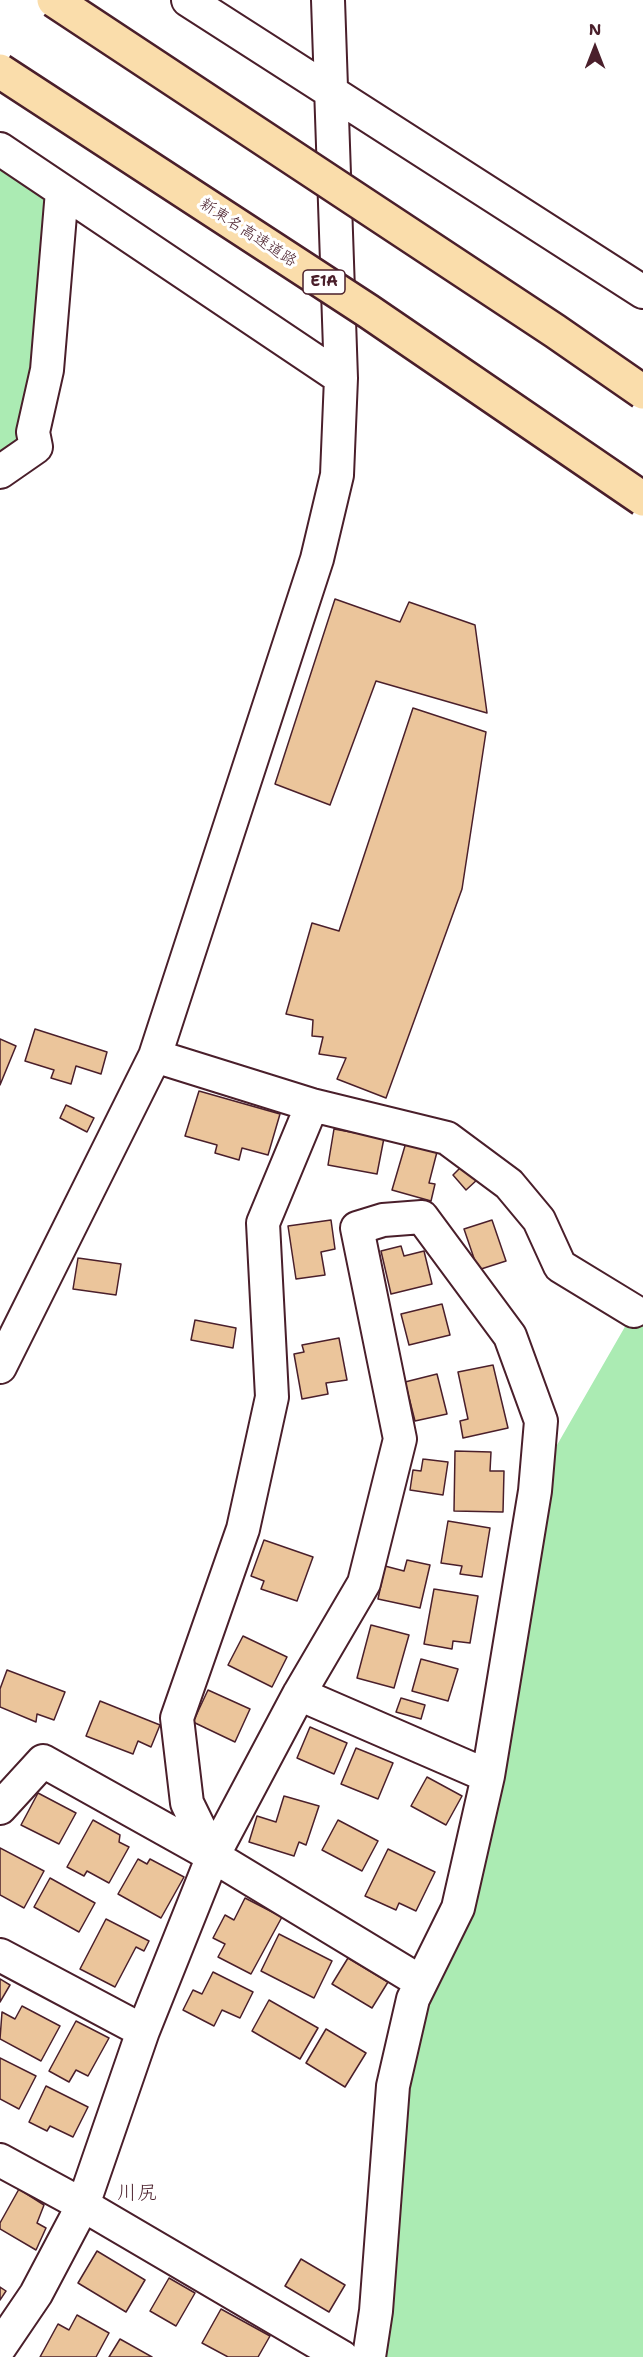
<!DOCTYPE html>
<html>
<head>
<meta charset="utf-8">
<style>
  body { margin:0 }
  #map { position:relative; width:643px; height:2357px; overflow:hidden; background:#fff; font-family:"Shantell Sans",sans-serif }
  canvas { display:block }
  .north { position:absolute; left:565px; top:18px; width:60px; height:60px; -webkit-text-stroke:4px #fff; paint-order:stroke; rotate:0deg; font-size:16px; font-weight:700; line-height:24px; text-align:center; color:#4a1f2b }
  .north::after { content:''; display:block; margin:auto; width:21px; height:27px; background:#4a1f2b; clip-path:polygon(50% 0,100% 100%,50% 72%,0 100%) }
</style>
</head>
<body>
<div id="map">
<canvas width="643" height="2357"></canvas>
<div class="north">N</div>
</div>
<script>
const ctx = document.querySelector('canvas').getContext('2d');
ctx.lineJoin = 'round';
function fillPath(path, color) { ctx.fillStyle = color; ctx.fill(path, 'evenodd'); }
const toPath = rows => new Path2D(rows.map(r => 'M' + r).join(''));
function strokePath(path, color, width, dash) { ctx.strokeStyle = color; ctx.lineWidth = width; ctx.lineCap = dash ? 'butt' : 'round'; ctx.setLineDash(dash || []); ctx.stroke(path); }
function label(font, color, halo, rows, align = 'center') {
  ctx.font = font + ' "Shantell Sans","Klee One",sans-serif'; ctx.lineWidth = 6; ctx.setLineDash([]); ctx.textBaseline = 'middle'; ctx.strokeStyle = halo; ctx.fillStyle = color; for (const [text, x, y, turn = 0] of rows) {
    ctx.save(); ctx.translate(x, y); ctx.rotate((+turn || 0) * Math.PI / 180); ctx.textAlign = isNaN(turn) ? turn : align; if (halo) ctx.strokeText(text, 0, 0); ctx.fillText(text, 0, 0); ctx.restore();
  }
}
const green = toPath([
  [0,158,57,197,35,427,0,459],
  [643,1310,643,2357,369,2357,397,2090,458,1908,538,1495,557,1445,634,1311]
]);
const building = toPath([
  [335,599,400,622,409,602,475,625,487,713,376,681,330,805,275,784,335,599],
  [413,708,486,732,462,889,386,1098,337,1079,346,1058,319,1054,323,1037,312,1036,313,1020,286,1014,312,923,339,931,413,708],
  [35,1029,107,1052,101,1074,76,1066,71,1084,51,1078,54,1070,25,1061,35,1029],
  [0,1039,16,1046,0,1085,0,1039],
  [199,1091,280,1114,268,1155,242,1148,239,1160,215,1153,217,1145,185,1136,199,1091],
  [66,1105,94,1118,87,1132,60,1118,66,1105],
  [334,1129,384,1138,377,1174,328,1165,334,1129],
  [407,1139,438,1148,429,1183,435,1184,431,1201,392,1190,407,1139],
  [464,1164,478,1179,466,1190,453,1175,464,1164],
  [331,1220,335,1249,321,1252,325,1275,296,1279,288,1226,331,1220],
  [492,1220,506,1261,478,1270,464,1229,492,1220],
  [401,1246,404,1256,424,1251,432,1284,391,1294,381,1251,401,1246],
  [78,1258,121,1264,116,1295,73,1289,78,1258],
  [442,1304,450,1335,409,1345,401,1314,442,1304],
  [195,1320,236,1328,233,1348,191,1340,195,1320],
  [339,1338,347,1380,326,1383,328,1394,302,1399,294,1354,304,1352,302,1345,339,1338],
  [493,1365,508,1428,463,1438,460,1421,468,1419,458,1372,493,1365],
  [437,1374,447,1414,415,1421,405,1382,437,1374],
  [455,1451,491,1452,490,1471,504,1471,503,1512,454,1511,455,1451],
  [423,1459,448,1462,443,1495,410,1490,413,1470,421,1471,423,1459],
  [448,1521,490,1528,482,1577,460,1574,462,1566,441,1563,448,1521],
  [264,1540,313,1557,297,1601,261,1589,264,1581,251,1576,264,1540],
  [407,1560,430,1565,420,1608,378,1599,385,1566,404,1571,407,1560],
  [434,1589,478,1596,470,1643,453,1641,452,1649,424,1644,434,1589],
  [371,1625,409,1635,394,1688,357,1678,371,1625],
  [243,1636,287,1657,272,1687,228,1665,243,1636],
  [421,1659,458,1669,448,1701,412,1691,421,1659],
  [7,1670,65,1692,54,1720,37,1714,36,1722,0,1707,0,1689,7,1670],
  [208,1690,250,1709,235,1742,193,1722,208,1690],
  [401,1698,425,1705,421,1719,396,1712,401,1698],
  [100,1701,160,1725,151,1747,138,1741,133,1754,86,1736,100,1701],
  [310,1727,347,1743,334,1774,297,1758,310,1727],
  [356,1748,393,1763,378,1799,341,1784,356,1748],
  [427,1777,462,1796,446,1825,411,1806,427,1777],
  [38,1793,76,1813,59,1844,21,1825,38,1793],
  [284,1796,319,1806,306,1845,299,1842,294,1856,249,1842,257,1816,276,1822,284,1796],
  [93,1820,120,1835,119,1842,129,1847,109,1883,87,1871,84,1876,67,1867,93,1820],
  [338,1820,378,1841,362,1871,322,1850,338,1820],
  [0,1848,44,1871,24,1908,0,1895,0,1848],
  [388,1849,435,1872,416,1911,399,1903,396,1910,365,1896,388,1849],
  [138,1859,147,1864,150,1859,184,1877,161,1918,118,1894,138,1859],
  [50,1878,95,1903,79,1932,34,1907,50,1878],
  [245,1898,282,1917,251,1974,218,1957,225,1944,213,1938,225,1915,234,1920,245,1898],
  [106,1919,149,1941,144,1951,136,1947,115,1987,80,1969,106,1919],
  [279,1934,332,1961,314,1998,261,1971,279,1934],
  [348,1958,388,1982,372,2008,332,1984,348,1958],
  [213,1972,253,1992,240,2018,222,2010,214,2026,183,2010,193,1990,202,1994,213,1972],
  [0,1979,10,1985,0,2002,0,1979],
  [269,2000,318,2028,300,2059,252,2031,269,2000],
  [22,2006,60,2026,41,2061,0,2039,2,2012,15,2019,22,2006],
  [76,2021,109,2038,88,2076,76,2070,69,2082,49,2071,76,2021],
  [326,2029,366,2053,345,2087,306,2063,326,2029],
  [0,2058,36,2076,19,2109,0,2099,0,2058],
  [46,2086,88,2107,73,2137,50,2126,47,2131,29,2122,46,2086],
  [19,2189,44,2205,37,2223,46,2228,36,2250,0,2229,0,2223,19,2189],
  [97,2251,145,2280,126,2312,78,2283,97,2251],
  [301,2259,345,2285,329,2312,285,2286,301,2259],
  [169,2278,195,2293,176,2326,150,2311,169,2278],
  [0,2287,6,2291,0,2300,0,2287],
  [221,2309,270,2336,258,2357,228,2357,202,2343,221,2309],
  [77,2315,109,2333,96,2357,40,2357,58,2324,69,2330,77,2315],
  [120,2339,152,2357,109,2357,120,2339]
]);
const minor = toPath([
  [188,0,643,292],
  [0,149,341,378],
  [0,472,36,447,33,432,47,370,62,191],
  [155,1056,312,1105,447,1138,509,1184,539,1220,560,1266,634,1311],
  [0,1367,155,1056,317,559,337,475,341,378,328,0],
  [299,1694,488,1776],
  [0,1808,43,1761,213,1856,421,1982],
  [213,1856,187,1803,177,1718,243,1529,272,1397,263,1223,312,1105],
  [0,1955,143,2031],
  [0,2160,83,2205,342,2357],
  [0,2347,36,2294,83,2205,143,2031,213,1856,299,1694,364,1583,400,1439,357,1228,383,1220,422,1217,510,1336,541,1421,535,1491,488,1776,458,1908,413,1999,393,2086,376,2311,369,2357]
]);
const motorwayBridge = toPath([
  [54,0,555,331,643,392],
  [0,71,368,311,643,499]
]);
const shields = [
  [324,282,42]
];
const shieldNames = [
  ["E1A",324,282]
];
const streetNames = [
  ["新東名高速道路",248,233,33]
];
const quarterNames = [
  ["川尻",137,2194]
];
fillPath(green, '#abebb3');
fillPath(building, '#ebc59b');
strokePath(building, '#4a1f2b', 1.5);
strokePath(minor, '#4a1f2b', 36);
strokePath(minor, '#fff', 32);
strokePath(motorwayBridge, '#4a1f2b', 38, []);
strokePath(motorwayBridge, '#faddab', 33);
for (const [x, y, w] of shields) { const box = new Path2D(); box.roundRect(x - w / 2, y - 12, w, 24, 4.5); ctx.fillStyle = '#fff'; ctx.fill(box); strokePath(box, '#4a1f2b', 1.5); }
label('bold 15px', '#4a1f2b', null, shieldNames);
label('16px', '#4a1f2b', '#fff', streetNames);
label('20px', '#4a1f2b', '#fff', quarterNames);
</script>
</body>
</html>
